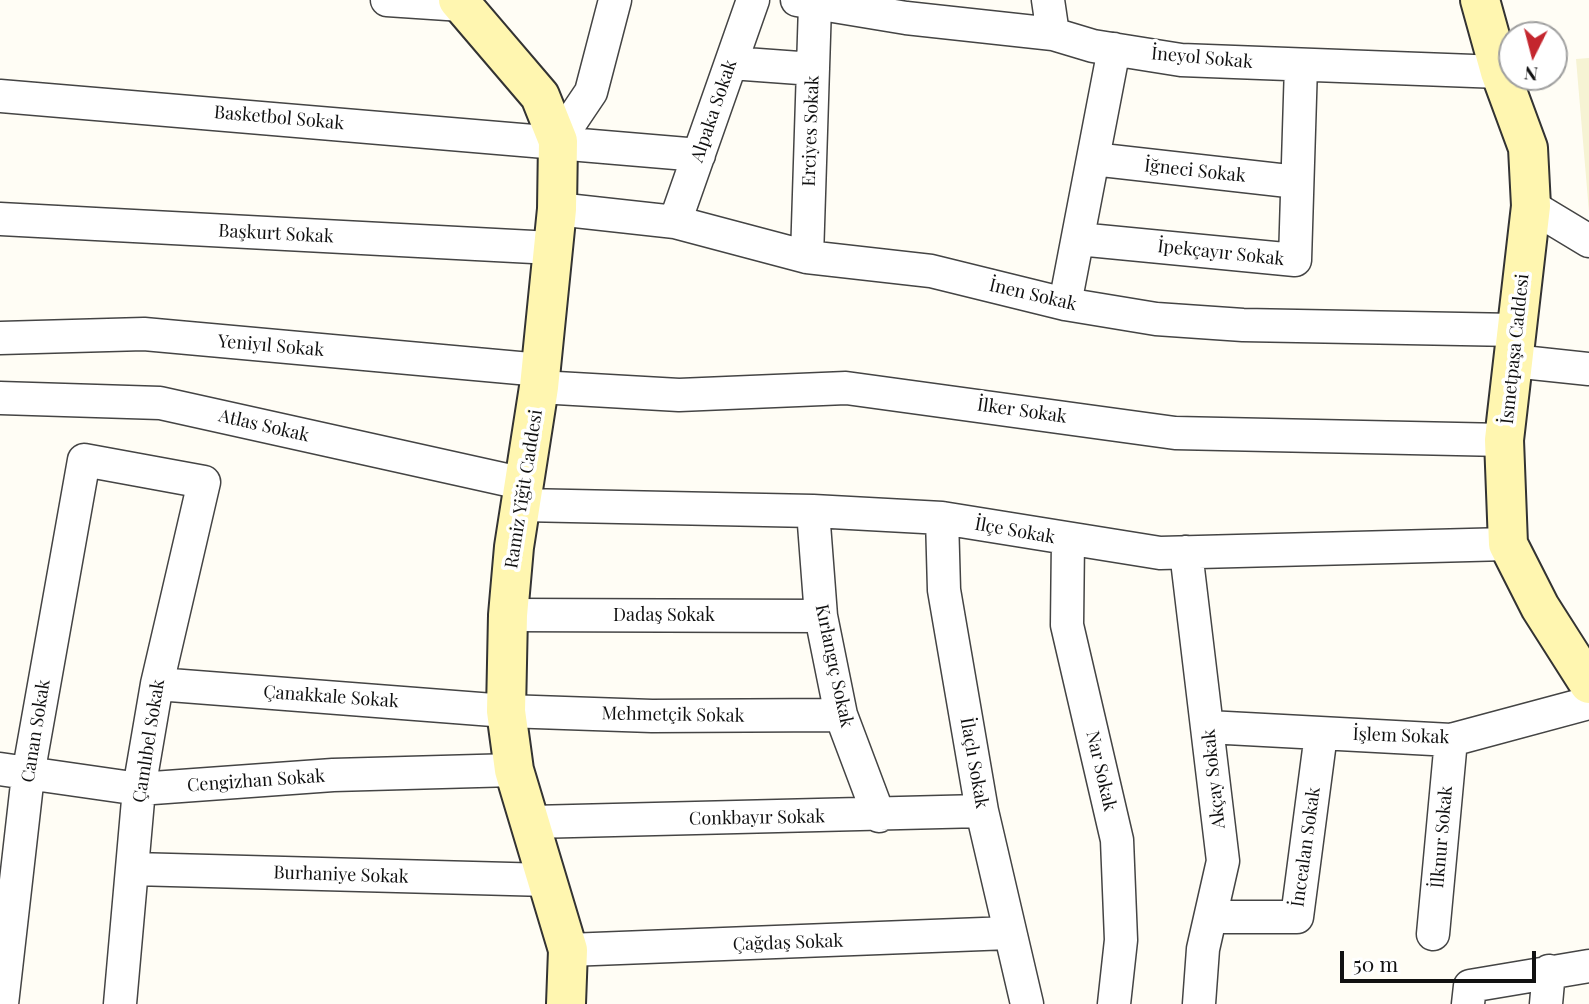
<!DOCTYPE html>
<html>
<head>
<meta charset="utf-8">
<style>
  body { margin:0 }
  #map { position:relative; width:1589px; height:1004px; overflow:hidden; background:#fffdf5; font-family:"Playfair Display",serif }
  canvas { display:block }
  .north { position:absolute; left:1498px; top:21px; width:70px; height:70px; box-sizing:border-box; background:#fff; border:2px solid #a0a0a0; border-radius:50%; rotate:186deg; font-size:19px; font-weight:700; line-height:28px; text-align:center; color:#111 }
  .north::after { content:''; display:block; margin:auto; width:24px; height:32px; background:#c4262e; clip-path:polygon(50% 0,100% 100%,50% 72%,0 100%) }
  .scale { position:absolute; left:1340px; top:951px; width:196px; height:32px; box-sizing:border-box; border:4px solid #111; border-top:0; padding-left:9px; font-size:21px; line-height:24px; white-space:nowrap; color:#111; -webkit-text-stroke:5px #fff; paint-order:stroke }
</style>
</head>
<body>
<div id="map">
<canvas width="1589" height="1004"></canvas>
<div class="north">N</div>
<div class="scale">50 m</div>
</div>
<script>
const ctx = document.querySelector('canvas').getContext('2d');
ctx.lineJoin = 'round';
function fillPath(path, color) { ctx.fillStyle = color; ctx.fill(path, 'evenodd'); }
const toPath = rows => new Path2D(rows.map(r => 'M' + r).join(''));
function strokePath(path, color, width, dash) { ctx.strokeStyle = color; ctx.lineWidth = width; ctx.lineCap = dash ? 'butt' : 'round'; ctx.setLineDash(dash || []); ctx.stroke(path); }
function label(font, color, halo, rows, align = 'center') {
  ctx.font = font + ' "Playfair Display",serif'; ctx.lineWidth = 7; ctx.setLineDash([]); ctx.textBaseline = 'middle'; ctx.strokeStyle = halo; ctx.fillStyle = color; for (const [text, x, y, turn = 0] of rows) {
    ctx.save(); ctx.translate(x, y); ctx.rotate((+turn || 0) * Math.PI / 180); ctx.textAlign = isNaN(turn) ? turn : align; if (halo) ctx.strokeText(text, 0, 0); ctx.fillText(text, 0, 0); ctx.restore();
  }
}
const farmland = toPath([
  [1589,58,1589,212,1576,59]
]);
const minor = toPath([
  [387,0,462,5],
  [797,0,906,18,1053,34,1093,46,1181,60,1500,72],
  [1048,0,1053,34],
  [731,63,813,69],
  [0,96,699,155],
  [558,141,591,92,615,0],
  [1093,159,1297,182],
  [1531,206,1589,241],
  [557,209,675,222,807,257,931,271,1065,304,1156,319,1243,325,1516,330],
  [0,219,552,248],
  [675,222,753,0],
  [1078,239,1295,260,1301,65],
  [807,257,815,5],
  [1065,304,1114,49],
  [0,338,144,334,541,370],
  [1513,361,1589,369],
  [539,387,679,395,846,388,1175,433,1504,440],
  [0,398,160,403,525,484],
  [522,505,813,511,942,518,1160,553,1508,544],
  [813,511,821,616,841,715,879,816],
  [942,518,944,590,982,811,1027,1004],
  [1068,540,1067,625,1117,840,1121,940,1114,1004],
  [1186,552,1223,861,1203,949,1199,1004],
  [508,615,821,616],
  [157,684,506,711,652,716,841,715],
  [1208,727,1451,740,1589,703],
  [0,769,139,789,333,775,514,770],
  [532,822,982,811],
  [133,869,548,880],
  [1211,917,1297,917,1321,734],
  [1433,934,1451,740],
  [568,950,1009,933],
  [2,1004,28,775,84,460,204,482,157,684,139,789,120,1004],
  [1468,1004,1470,986,1589,966],
  [1546,1004,1549,971]
]);
const secondary = toPath([
  [458,0,540,96,558,141,557,209,539,387,514,547,508,615,506,711,514,770,568,950,566,1004],
  [1480,0,1500,72,1528,148,1531,206,1504,440,1508,544,1540,607,1589,684]
]);
const streetNames = [
  ["İneyol Sokak",1202,58,5],
  ["Alpaka Sokak",714,111,-71],
  ["Basketbol Sokak",279,118,5],
  ["Erciyes Sokak",811,131,-88],
  ["İğneci Sokak",1195,171,6],
  ["Başkurt Sokak",276,234,3],
  ["İpekçayır Sokak",1221,253,6],
  ["İnen Sokak",1033,295,13],
  ["Yeniyıl Sokak",271,346,5],
  ["İsmetpaşa Caddesi",1515,349,-84],
  ["İlker Sokak",1022,411,8],
  ["Atlas Sokak",264,426,13],
  ["Ramiz Yiğit Caddesi",524,489,-81],
  ["İlçe Sokak",1015,531,10],
  ["Dadaş Sokak",664,615],
  ["Kırlangıç Sokak",834,666,78],
  ["Çanakkale Sokak",331,697,4],
  ["Mehmetçik Sokak",673,715,1],
  ["Canan Sokak",36,731,-81],
  ["İşlem Sokak",1401,736,2],
  ["Çamlıbel Sokak",149,741,-81],
  ["İlaçlı Sokak",974,763,80],
  ["Nar Sokak",1101,771,77],
  ["Akçay Sokak",1214,779,-96],
  ["Cengizhan Sokak",256,781,-4],
  ["Conkbayır Sokak",757,818,-1],
  ["İlknur Sokak",1442,837,-85],
  ["İncealan Sokak",1306,847,-82],
  ["Burhaniye Sokak",341,875,2],
  ["Çağdaş Sokak",788,943,-2]
];
fillPath(farmland, '#f6f3d4');
strokePath(minor, '#444', 35);
strokePath(secondary, '#333', 42);
strokePath(minor, '#fff', 32);
strokePath(secondary, '#fff6b0', 38);
label('18px', '#111', '#fff', streetNames);
</script>
</body>
</html>
